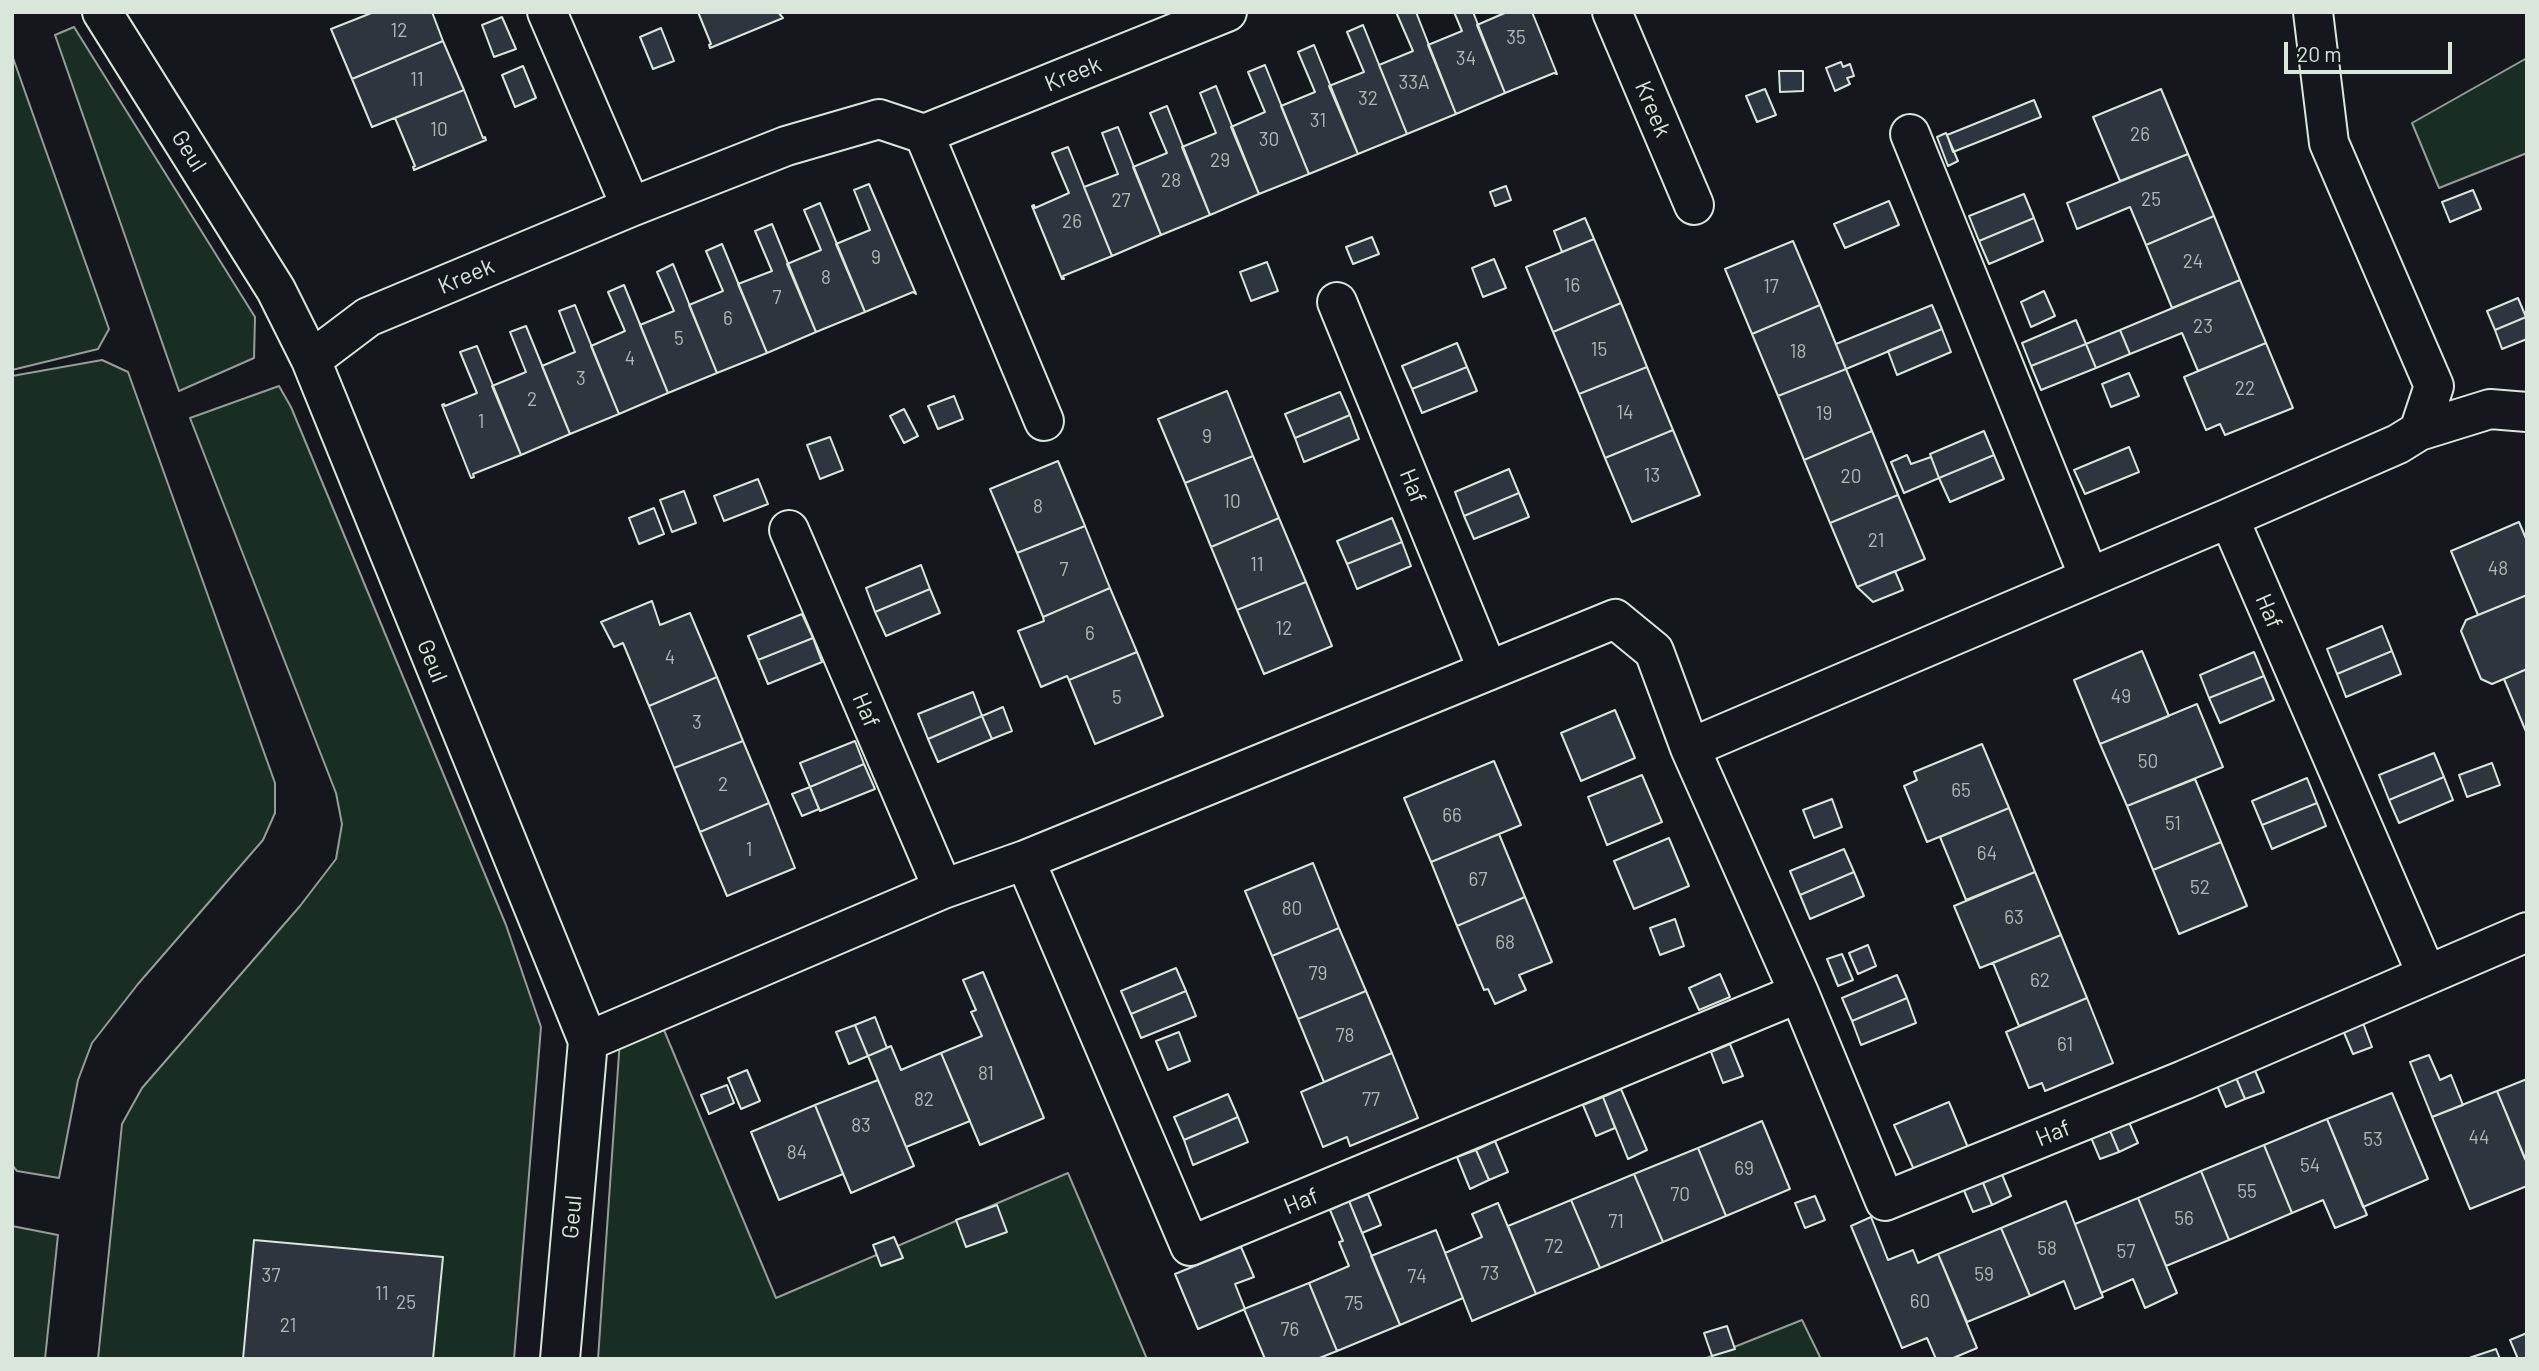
<!DOCTYPE html>
<html>
<head>
<meta charset="utf-8">
<style>
  body { margin:0 }
  #map { position:relative; width:2539px; height:1371px; overflow:hidden; background:#14181c; font-family:Barlow,sans-serif }
  canvas { display:block }
  .frame { position:absolute; inset:0; border:14px solid #d8e6dc; pointer-events:none }
  .scale { position:absolute; left:2284px; top:42px; width:168px; height:32px; box-sizing:border-box; border:4px solid #d8e6dc; border-top:0; padding-left:9px; font-size:21px; line-height:24px; white-space:nowrap; color:#d8e6dc; -webkit-text-stroke:5px #14181c; paint-order:stroke }
</style>
</head>
<body>
<div id="map">
<canvas width="2539" height="1371"></canvas>
<div class="frame"></div>
<div class="scale">20 m</div>
</div>
<script>
const ctx = document.querySelector('canvas').getContext('2d');
ctx.lineJoin = 'round';
function fillPath(path, color) { ctx.fillStyle = color; ctx.fill(path, 'evenodd'); }
const toPath = rows => new Path2D(rows.map(r => 'M' + r).join(''));
function strokePath(path, color, width, dash) { ctx.strokeStyle = color; ctx.lineWidth = width; ctx.lineCap = dash ? 'butt' : 'round'; ctx.setLineDash(dash || []); ctx.stroke(path); }
function label(font, color, halo, rows, align = 'center') {
  ctx.font = font + ' Barlow,sans-serif'; ctx.lineWidth = 5; ctx.setLineDash([]); ctx.textBaseline = 'middle'; ctx.strokeStyle = halo; ctx.fillStyle = color; for (const [text, x, y, turn = 0] of rows) {
    ctx.save(); ctx.translate(x, y); ctx.rotate((+turn || 0) * Math.PI / 180); ctx.textAlign = isNaN(turn) ? turn : align; if (halo) ctx.strokeText(text, 0, 0); ctx.fillText(text, 0, 0); ctx.restore();
  }
}
const green = toPath([
  [74,27,255,317,254,358,179,391,55,35,74,27],
  [12,55,109,329,98,349,12,370,12,55],
  [2527,58,2527,153,2439,188,2412,123,2527,58],
  [102,360,128,372,275,783,275,813,263,840,138,984,92,1043,78,1080,59,1178,17,1171,12,1165,12,376,102,360],
  [279,386,291,407,506,925,541,1027,514,1359,98,1359,122,1124,142,1088,300,906,336,859,342,824,336,793,190,418,279,386],
  [661,1023,776,1298,1068,1173,1147,1359,598,1359,620,1039,661,1023],
  [12,1226,58,1235,45,1359,12,1359,12,1226],
  [1802,1320,1821,1359,1704,1359,1802,1320]
]);
const building = toPath([
  [374,12,432,12,443,41,352,79,331,29,374,12],
  [698,12,778,12,783,18,710,48,709,45,711,44,698,12],
  [1396,12,1416,12,1456,114,1407,134,1379,65,1413,51,1396,12],
  [1454,12,1473,12,1505,93,1456,114,1428,45,1462,31,1454,12],
  [1507,12,1532,12,1557,74,1554,73,1505,93,1477,25,1507,12],
  [502,17,516,49,494,57,482,25,502,17],
  [1363,25,1407,134,1358,154,1329,86,1364,72,1347,32,1363,25],
  [661,28,674,61,653,69,640,37,661,28],
  [443,41,464,90,372,127,352,79,443,41],
  [1314,45,1358,154,1309,174,1281,106,1315,92,1298,52,1314,45],
  [1841,62,1843,67,1850,64,1854,76,1847,78,1850,84,1835,91,1826,68,1841,62],
  [1265,65,1309,174,1259,194,1231,127,1265,112,1248,72,1265,65],
  [523,66,536,98,515,107,502,75,523,66],
  [1779,71,1803,71,1803,91,1780,92,1779,71],
  [1216,86,1259,194,1210,215,1182,147,1216,133,1200,93,1216,86],
  [1765,89,1776,115,1757,122,1746,96,1765,89],
  [2161,89,2188,154,2120,181,2093,117,2161,89],
  [464,90,483,138,485,137,486,140,414,170,413,167,415,166,395,118,464,90],
  [2034,100,2041,117,1953,152,1947,135,2034,100],
  [1167,106,1210,215,1161,235,1133,167,1167,153,1150,113,1167,106],
  [1118,127,1161,235,1112,256,1084,187,1118,174,1102,133,1118,127],
  [1946,133,1958,161,1948,166,1937,137,1946,133],
  [1068,147,1112,256,1063,276,1064,279,1062,279,1032,206,1034,205,1035,208,1069,193,1052,153,1068,147],
  [2188,154,2214,216,2146,245,2130,207,2077,229,2067,203,2188,154],
  [869,184,916,294,913,292,865,312,836,244,870,230,854,190,869,184],
  [1506,186,1511,200,1495,206,1490,192,1506,186],
  [2473,190,2481,209,2450,222,2442,202,2473,190],
  [2024,194,2034,218,1979,241,1969,216,2024,194],
  [1889,201,1899,225,1845,248,1834,224,1889,201],
  [820,203,865,312,816,332,787,264,821,250,804,210,820,203],
  [2214,216,2240,280,2172,308,2146,245,2214,216],
  [1585,218,1594,239,1562,252,1554,231,1585,218],
  [2034,218,2043,241,1989,264,1979,241,2034,218],
  [772,224,816,332,767,353,738,284,772,271,755,231,772,224],
  [1372,237,1379,254,1353,264,1346,247,1372,237],
  [1594,239,1621,303,1553,332,1526,267,1594,239],
  [1793,241,1820,305,1752,334,1725,269,1793,241],
  [722,244,767,353,717,373,689,305,723,291,706,251,722,244],
  [1494,259,1506,288,1483,297,1472,268,1494,259],
  [1267,262,1278,291,1251,301,1240,272,1267,262],
  [673,264,717,373,668,393,640,325,674,311,657,272,673,264],
  [2240,280,2266,343,2198,371,2182,333,2130,354,2120,330,2240,280],
  [624,285,668,393,619,414,591,346,625,331,608,292,624,285],
  [2044,291,2055,316,2031,327,2021,302,2044,291],
  [2518,298,2526,317,2495,330,2487,311,2518,298],
  [1621,303,1647,367,1579,394,1553,332,1621,303],
  [575,305,619,414,570,434,542,366,575,352,559,311,575,305],
  [1820,305,1846,369,1778,396,1752,334,1820,305],
  [1932,305,1942,329,1846,369,1836,344,1932,305],
  [2526,317,2527,339,2502,349,2495,330,2526,317],
  [2076,320,2086,344,2031,366,2022,343,2076,320],
  [526,326,570,434,521,455,492,386,526,372,510,332,526,326],
  [1942,329,1951,352,1897,375,1888,351,1942,329],
  [2120,330,2130,354,2096,368,2086,344,2120,330],
  [1457,343,1467,367,1412,389,1402,366,1457,343],
  [2266,343,2293,408,2225,435,2220,424,2206,430,2184,377,2266,343],
  [2086,344,2096,368,2041,390,2031,366,2086,344],
  [477,346,521,455,473,474,474,477,471,478,442,405,444,404,445,406,477,393,460,352,477,346],
  [1467,367,1477,391,1422,413,1412,389,1467,367],
  [1647,367,1673,430,1605,458,1579,394,1647,367],
  [1846,369,1872,431,1804,460,1778,396,1846,369],
  [2129,373,2139,396,2111,407,2102,384,2129,373],
  [1227,391,1253,456,1185,483,1158,419,1227,391],
  [1340,392,1350,415,1295,438,1285,414,1340,392],
  [954,396,963,419,938,429,928,406,954,396],
  [904,409,918,436,904,443,890,416,904,409],
  [1350,415,1359,439,1304,462,1295,438,1350,415],
  [1673,430,1700,495,1632,522,1605,458,1673,430],
  [1872,431,1898,495,1830,523,1804,460,1872,431],
  [1984,431,1994,455,1939,478,1930,454,1984,431],
  [830,437,843,470,820,479,807,445,830,437],
  [2129,447,2139,472,2085,494,2074,470,2129,447],
  [1907,455,1911,464,1931,457,1939,478,1904,493,1891,462,1907,455],
  [1994,455,2004,479,1950,502,1939,478,1994,455],
  [1253,456,1279,518,1211,547,1185,483,1253,456],
  [1058,461,1085,526,1017,553,990,489,1058,461],
  [1509,469,1519,493,1464,516,1455,492,1509,469],
  [758,479,768,504,724,521,714,496,758,479],
  [684,491,696,523,672,532,660,500,684,491],
  [1519,493,1529,517,1474,539,1464,516,1519,493],
  [1898,495,1925,559,1857,587,1830,523,1898,495],
  [654,508,664,534,639,544,629,518,654,508],
  [1279,518,1306,582,1237,610,1211,547,1279,518],
  [1392,518,1402,542,1347,564,1337,541,1392,518],
  [2519,522,2527,541,2527,595,2478,615,2451,551,2519,522],
  [1085,526,1110,588,1043,617,1017,553,1085,526],
  [1402,542,1411,566,1357,589,1347,564,1402,542],
  [921,565,930,589,875,612,866,588,921,565],
  [1895,571,1903,590,1873,602,1857,587,1895,571],
  [1306,582,1332,646,1264,674,1237,610,1306,582],
  [1110,588,1137,652,1069,680,1067,676,1041,687,1018,631,1044,621,1043,617,1110,588],
  [930,589,940,613,886,636,875,612,930,589],
  [2527,595,2527,669,2492,684,2481,679,2461,631,2466,620,2527,595],
  [652,601,660,625,690,613,717,677,649,706,623,643,614,647,601,622,652,601],
  [802,614,813,638,758,660,748,636,802,614],
  [2382,626,2392,651,2337,674,2327,649,2382,626],
  [813,638,822,662,768,684,758,660,813,638],
  [2142,651,2169,716,2100,744,2074,680,2142,651],
  [2392,651,2401,674,2346,697,2337,674,2392,651],
  [1137,652,1163,716,1095,744,1069,680,1137,652],
  [2254,652,2264,676,2209,698,2200,675,2254,652],
  [2527,669,2527,734,2504,679,2527,669],
  [2264,676,2274,700,2220,723,2209,698,2264,676],
  [717,677,743,741,674,768,649,706,717,677],
  [973,692,982,716,928,739,918,714,973,692],
  [2197,704,2223,767,2127,806,2100,744,2197,704],
  [1003,707,1012,731,992,739,982,716,1003,707],
  [1615,710,1635,758,1581,781,1561,733,1615,710],
  [982,716,992,739,938,762,928,739,982,716],
  [743,741,769,803,700,832,674,768,743,741],
  [855,741,864,764,810,787,800,763,855,741],
  [1982,744,2009,808,1927,842,1904,786,1917,780,1914,772,1982,744],
  [2434,753,2444,777,2389,800,2379,775,2434,753],
  [1494,761,1521,825,1431,862,1404,798,1494,761],
  [2492,763,2500,785,2467,797,2459,775,2492,763],
  [864,764,875,789,820,811,810,787,864,764],
  [1642,775,1662,822,1607,845,1588,797,1642,775],
  [2444,777,2453,800,2399,823,2389,800,2444,777],
  [2307,778,2317,803,2262,825,2252,801,2307,778],
  [2195,779,2221,842,2153,870,2127,806,2195,779],
  [810,787,819,809,802,816,792,794,810,787],
  [1832,799,1842,827,1814,838,1803,810,1832,799],
  [769,803,795,868,727,896,700,832,769,803],
  [2317,803,2326,826,2272,849,2262,825,2317,803],
  [2009,808,2035,872,1966,900,1940,837,2009,808],
  [1499,834,1525,897,1457,926,1431,862,1499,834],
  [1669,838,1689,886,1634,909,1614,861,1669,838],
  [2221,842,2247,906,2179,934,2153,870,2221,842],
  [1844,849,1854,872,1800,895,1790,871,1844,849],
  [1313,863,1339,928,1272,956,1245,891,1313,863],
  [1854,872,1864,896,1810,919,1800,895,1854,872],
  [2035,872,2061,935,1980,968,1954,906,2035,872],
  [1525,897,1552,962,1519,975,1526,990,1495,1004,1488,989,1484,990,1457,926,1525,897],
  [1675,919,1684,946,1660,955,1650,928,1675,919],
  [1339,928,1366,991,1298,1019,1272,956,1339,928],
  [2061,935,2087,998,2019,1026,1993,963,2061,935],
  [1868,945,1876,966,1858,974,1849,953,1868,945],
  [1842,954,1853,980,1838,986,1827,959,1842,954],
  [1176,968,1186,991,1131,1014,1121,991,1176,968],
  [983,972,1044,1118,980,1145,941,1053,982,1036,971,1012,976,1010,963,980,983,972],
  [1720,974,1730,997,1699,1010,1689,988,1720,974],
  [1897,975,1907,998,1852,1021,1842,998,1897,975],
  [1186,991,1196,1016,1141,1038,1131,1014,1186,991],
  [1366,991,1392,1053,1324,1082,1298,1019,1366,991],
  [1907,998,1916,1023,1861,1045,1852,1021,1907,998],
  [2087,998,2113,1063,2045,1091,2042,1083,2029,1088,2006,1032,2087,998],
  [2360,1015,2372,1047,2353,1054,2340,1023,2360,1015],
  [875,1017,887,1048,868,1056,855,1025,875,1017],
  [855,1025,868,1056,849,1064,836,1032,855,1025],
  [1179,1032,1190,1061,1168,1070,1156,1041,1179,1032],
  [1730,1044,1743,1076,1723,1083,1711,1052,1730,1044],
  [891,1046,901,1070,941,1053,970,1121,906,1147,868,1056,891,1046],
  [1392,1053,1418,1118,1350,1146,1347,1137,1323,1147,1301,1092,1392,1053],
  [2429,1055,2440,1080,2451,1075,2463,1105,2432,1117,2410,1062,2429,1055],
  [2251,1061,2264,1092,2245,1099,2232,1068,2251,1061],
  [2232,1068,2245,1099,2226,1107,2213,1076,2232,1068],
  [747,1070,760,1101,741,1109,728,1078,747,1070],
  [2527,1079,2527,1158,2525,1159,2497,1091,2527,1079],
  [878,1080,914,1166,851,1193,815,1105,878,1080],
  [727,1085,734,1103,709,1114,701,1095,727,1085],
  [1621,1089,1647,1150,1628,1159,1603,1097,1621,1089],
  [2497,1091,2527,1163,2527,1186,2470,1209,2432,1117,2497,1091],
  [2392,1093,2428,1179,2363,1207,2327,1119,2392,1093],
  [1228,1094,1238,1117,1184,1140,1174,1117,1228,1094],
  [1603,1097,1615,1128,1596,1136,1583,1105,1603,1097],
  [1949,1102,1969,1150,1915,1172,1894,1125,1949,1102],
  [815,1105,843,1174,779,1200,751,1132,815,1105],
  [2125,1113,2138,1143,2119,1152,2106,1121,2125,1113],
  [1238,1117,1248,1142,1193,1165,1184,1140,1238,1117],
  [2327,1119,2367,1215,2335,1228,2323,1200,2292,1213,2264,1145,2327,1119],
  [1762,1121,1790,1189,1726,1216,1698,1148,1762,1121],
  [2106,1121,2119,1152,2100,1159,2087,1128,2106,1121],
  [1495,1141,1508,1172,1489,1180,1476,1150,1495,1141],
  [2264,1145,2292,1213,2229,1240,2201,1171,2264,1145],
  [1698,1148,1726,1216,1663,1242,1634,1174,1698,1148],
  [1476,1150,1489,1180,1470,1189,1457,1157,1476,1150],
  [1998,1165,2011,1196,1992,1205,1979,1173,1998,1165],
  [2201,1171,2229,1240,2166,1266,2138,1198,2201,1171],
  [1979,1173,1992,1205,1973,1212,1960,1181,1979,1173],
  [1634,1174,1663,1242,1600,1268,1571,1200,1634,1174],
  [1368,1194,1381,1225,1362,1233,1349,1201,1368,1194],
  [1815,1196,1825,1220,1805,1228,1795,1203,1815,1196],
  [2138,1198,2177,1293,2145,1308,2133,1279,2101,1293,2075,1224,2138,1198],
  [1571,1200,1600,1268,1536,1294,1508,1226,1571,1200],
  [1349,1201,1400,1325,1337,1351,1309,1283,1349,1266,1339,1242,1343,1241,1330,1210,1349,1201],
  [2066,1201,2103,1297,2075,1309,2064,1281,2030,1296,2001,1228,2066,1201],
  [1498,1203,1536,1294,1472,1321,1445,1253,1482,1237,1472,1214,1498,1203],
  [997,1205,1007,1232,966,1247,956,1220,997,1205],
  [1871,1217,1888,1260,1913,1250,1918,1263,1938,1254,1977,1348,1951,1359,1936,1359,1927,1338,1902,1348,1851,1226,1871,1217],
  [2001,1228,2030,1296,1967,1322,1938,1254,2001,1228],
  [1436,1230,1463,1298,1400,1325,1371,1256,1436,1230],
  [894,1237,903,1258,881,1266,873,1245,894,1237],
  [254,1240,443,1257,433,1359,243,1359,254,1240],
  [1241,1247,1254,1277,1235,1284,1245,1309,1198,1329,1175,1274,1241,1247],
  [1309,1283,1337,1351,1317,1359,1265,1359,1244,1309,1309,1283],
  [1727,1326,1735,1349,1712,1356,1704,1333,1727,1326],
  [2527,1333,2527,1359,2518,1359,2510,1340,2527,1333],
  [2496,1349,2500,1359,2469,1358,2496,1349]
]);
const street = toPath([
  [102,12,276,290,311,360,588,1041,560,1359],
  [547,12,631,207],
  [1612,12,1694,205],
  [2313,12,2329,143,2434,386,2419,431],
  [924,134,1044,421],
  [1910,134,2089,577],
  [1337,302,1488,671],
  [311,360,368,317,631,207,786,146,879,119,924,134,1227,12],
  [2229,518,2426,973],
  [789,530,943,889],
  [1690,748,2229,518,2398,444,2419,431,2490,409,2527,412],
  [1025,860,1190,1246,1799,993],
  [588,1041,943,889,1025,860,1615,619,1654,651,1690,748,1799,993,1885,1201,2184,1080,2527,932]
]);
const numberNames = [
  ["12",399,31],
  ["35",1516,38],
  ["34",1466,59],
  ["11",417,80],
  ["33A",1414,83],
  ["32",1368,99],
  ["31",1318,121],
  ["10",439,130],
  ["26",2140,135],
  ["30",1269,140],
  ["29",1220,161],
  ["28",1171,181],
  ["25",2151,200],
  ["27",1121,201],
  ["26",1072,222],
  ["9",876,258],
  ["24",2193,262],
  ["8",826,278],
  ["16",1572,286],
  ["17",1771,287],
  ["7",777,298],
  ["6",728,319],
  ["23",2203,327],
  ["5",679,339],
  ["15",1599,350],
  ["18",1798,352],
  ["4",630,359],
  ["3",581,379],
  ["22",2245,389],
  ["2",532,400],
  ["14",1625,413],
  ["19",1824,414],
  ["1",481,422],
  ["9",1207,437],
  ["13",1652,476],
  ["20",1851,477],
  ["10",1232,502],
  ["8",1038,507],
  ["21",1876,541],
  ["11",1257,565],
  ["48",2498,569],
  ["7",1064,570],
  ["12",1284,629],
  ["6",1090,634],
  ["4",670,658],
  ["49",2121,697],
  ["5",1117,698],
  ["3",697,723],
  ["50",2148,762],
  ["2",723,785],
  ["65",1961,791],
  ["66",1452,816],
  ["51",2173,824],
  ["1",749,850],
  ["64",1987,854],
  ["67",1478,880],
  ["52",2200,888],
  ["80",1292,909],
  ["63",2014,918],
  ["68",1505,943],
  ["79",1318,974],
  ["62",2040,981],
  ["78",1345,1036],
  ["61",2065,1045],
  ["81",986,1074],
  ["82",924,1100],
  ["77",1371,1100],
  ["83",861,1126],
  ["44",2479,1138],
  ["53",2373,1140],
  ["84",797,1153],
  ["54",2310,1166],
  ["69",1744,1169],
  ["55",2247,1192],
  ["70",1680,1195],
  ["56",2184,1219],
  ["71",1616,1222],
  ["72",1554,1247],
  ["58",2047,1249],
  ["57",2126,1252],
  ["73",1490,1274],
  ["59",1984,1275],
  ["37",271,1276],
  ["74",1417,1277],
  ["11",382,1294],
  ["60",1920,1302],
  ["25",406,1303],
  ["75",1354,1304],
  ["21",288,1326],
  ["76",1290,1330]
];
const streetNames = [
  ["Kreek",1073,74,-22],
  ["Kreek",1653,109,67],
  ["Geul",189,151,58],
  ["Kreek",466,276,-23],
  ["Haf",1413,486,68],
  ["Haf",2269,611,67],
  ["Geul",432,661,68],
  ["Haf",866,710,67],
  ["Haf",2053,1133,-22],
  ["Haf",1301,1201,-22],
  ["Geul",572,1217,-85]
];
fillPath(green, '#1a2d24');
strokePath(green, '#939e99', 2);
fillPath(building, '#2c363c');
strokePath(building, '#d8e6dc', 2);
strokePath(street, '#d8e6dc', 42);
strokePath(street, '#14181c', 38);
label('19px', '#adbab4', null, numberNames);
label('23px', '#d8e6dc', '#14181c', streetNames);
</script>
</body>
</html>
